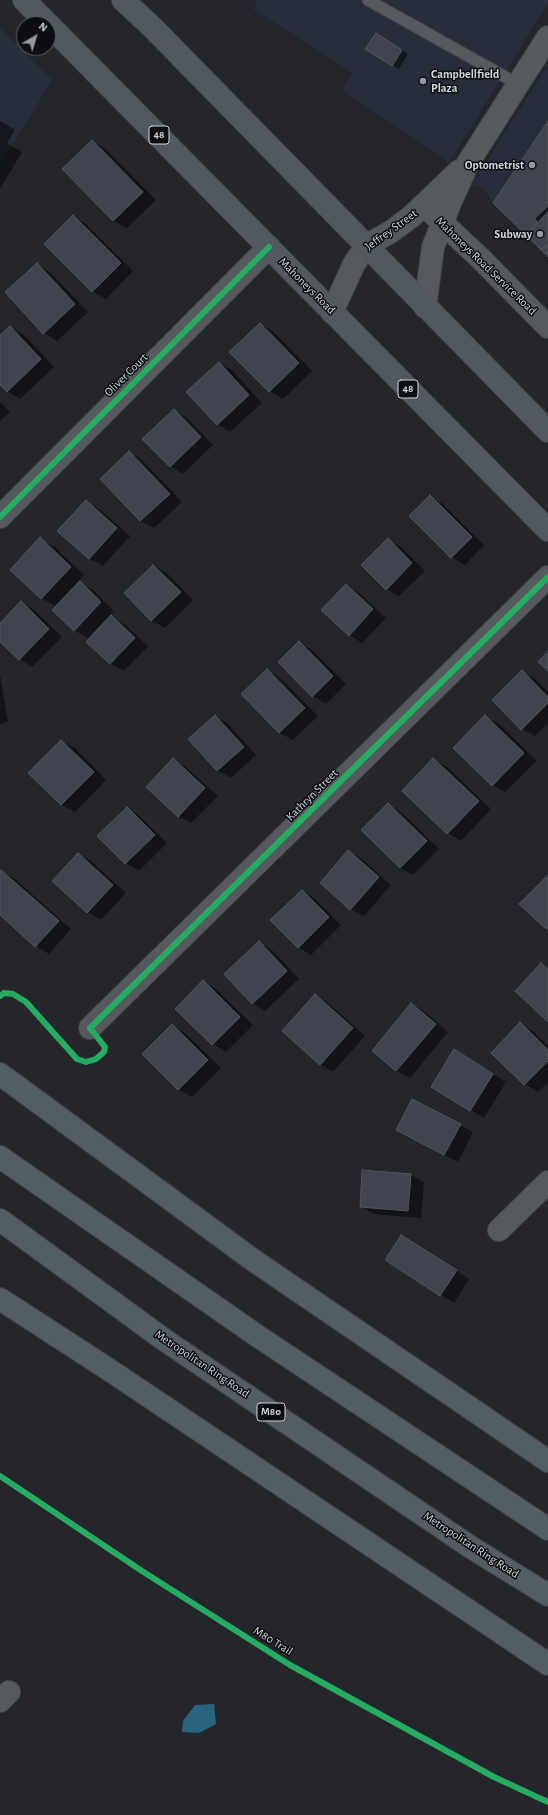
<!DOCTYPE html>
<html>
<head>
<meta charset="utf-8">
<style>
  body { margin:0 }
  #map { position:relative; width:548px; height:1815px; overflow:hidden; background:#24262b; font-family:"Alegreya Sans",sans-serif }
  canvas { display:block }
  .north { position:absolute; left:16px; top:16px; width:40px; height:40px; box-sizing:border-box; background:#0d0e12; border:1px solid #5c5e62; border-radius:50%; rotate:38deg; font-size:11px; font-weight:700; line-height:16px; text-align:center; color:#d2d5db }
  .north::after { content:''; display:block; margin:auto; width:14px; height:18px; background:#95989d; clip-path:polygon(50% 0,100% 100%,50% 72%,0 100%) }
</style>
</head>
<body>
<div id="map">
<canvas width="548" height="1815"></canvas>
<div class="north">N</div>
</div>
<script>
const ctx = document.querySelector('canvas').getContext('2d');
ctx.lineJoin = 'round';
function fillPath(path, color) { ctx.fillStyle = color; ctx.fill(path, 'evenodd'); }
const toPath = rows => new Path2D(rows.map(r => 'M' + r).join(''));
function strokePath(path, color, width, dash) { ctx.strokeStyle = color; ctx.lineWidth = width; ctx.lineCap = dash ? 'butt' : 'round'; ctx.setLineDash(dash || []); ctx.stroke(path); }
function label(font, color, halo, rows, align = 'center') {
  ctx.font = font + ' "Alegreya Sans",sans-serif'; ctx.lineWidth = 3; ctx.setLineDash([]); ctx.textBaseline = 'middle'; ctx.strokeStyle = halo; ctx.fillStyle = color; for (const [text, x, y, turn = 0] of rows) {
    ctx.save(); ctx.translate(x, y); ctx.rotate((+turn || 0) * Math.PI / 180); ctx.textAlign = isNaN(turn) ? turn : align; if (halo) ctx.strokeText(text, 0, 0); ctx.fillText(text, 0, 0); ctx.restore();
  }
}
const built = toPath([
  [258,0,548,0,548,3,449,163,342,90,353,73,253,9],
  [0,28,52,80,0,165],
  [548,65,548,257,493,203,482,187,471,186]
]);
const water = toPath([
  [214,1704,216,1724,199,1733,182,1732,183,1721,195,1705]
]);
const shadow = toPath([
  [383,38,408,54,399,69,366,49],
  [0,121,15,130,7,143,22,152,0,189],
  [548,123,548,256,528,234,526,234],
  [92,141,106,149,156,200,127,228,114,221,63,169],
  [73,216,86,224,133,271,106,299,92,291],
  [37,264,50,272,88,312,57,341,44,333],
  [260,324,273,331,312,371,283,399,270,391,231,352],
  [10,327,23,334,54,367,20,399,7,391,0,384,0,336],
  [219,363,232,370,262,403,230,432,217,424],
  [0,402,10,412,0,421],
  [174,410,187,418,213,445,183,474,170,466],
  [129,452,142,460,182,502,154,528,141,521,101,479],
  [430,496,443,504,484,545,465,565,451,557],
  [86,501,99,509,130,536,103,566,90,559,59,531],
  [40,539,54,546,84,575,55,606,41,598],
  [388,540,401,547,425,571,399,596,386,589],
  [154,566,167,573,193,600,165,628,151,620],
  [80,583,93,590,114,611,88,638,74,630],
  [346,585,359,593,386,618,362,643,349,635],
  [21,602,34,610,62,637,32,667,19,659,0,641,0,624],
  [111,617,124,624,148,646,124,671,111,664,88,642],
  [299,642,312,650,346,684,326,704,313,696],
  [267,670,280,678,318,716,293,740,280,733,242,694],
  [522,672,535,679,548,692,548,723,535,736,522,729],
  [0,674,8,722,0,724],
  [215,716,228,724,256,755,231,778,217,770],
  [485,717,499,724,537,761,505,792,492,785],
  [61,741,75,748,106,780,75,812,62,805,30,773],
  [173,759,186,767,218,796,191,823,178,816],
  [433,760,447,767,491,809,461,841,448,833],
  [388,804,401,812,439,849,413,875,400,868],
  [127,808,140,816,167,843,139,871,126,863,99,836],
  [348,851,362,859,391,885,364,916,351,909],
  [78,854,91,861,126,893,101,920,88,912,53,881],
  [2,871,15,879,71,929,49,954,36,946,0,914,0,873],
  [302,891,315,899,341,925,311,955,298,947],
  [259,942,272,950,299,979,265,1011,252,1003],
  [203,982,216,989,253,1025,226,1052,213,1044,176,1009],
  [315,995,328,1003,365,1036,333,1072,320,1064],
  [412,1004,425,1012,448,1032,410,1078,397,1071,373,1050],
  [520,1024,533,1031,548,1046,548,1082,538,1092,525,1084,492,1053],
  [172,1025,185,1033,221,1068,192,1097,178,1089],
  [467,1058,506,1082,484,1118,432,1087],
  [460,1125,473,1132,458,1162,410,1137],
  [411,1175,424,1182,421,1218,374,1214,361,1207],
  [402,1236,469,1279,454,1303,386,1260]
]);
const building = toPath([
  [376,33,402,50,392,66,365,49,376,33],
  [548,121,548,206,534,219,538,222,526,235,493,203,548,121],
  [92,140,143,192,113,221,62,169,92,140],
  [548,212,548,244,541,250,526,235,548,212],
  [73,215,121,263,92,292,44,244,73,215],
  [548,244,548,257,541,250,548,244],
  [37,263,75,304,43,334,5,292,37,263],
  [260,323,299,363,269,392,229,352,260,323],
  [10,326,41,359,7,392,0,385,0,335,10,326],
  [219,362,249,395,217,425,186,392,219,362],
  [174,409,201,437,170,467,142,439,174,409],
  [129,451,170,494,140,521,100,479,129,451],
  [430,495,472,537,451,558,409,516,430,495],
  [86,500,117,528,89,559,57,531,86,500],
  [40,537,71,567,41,599,10,570,40,537],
  [388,538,412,563,386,590,361,565,388,538],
  [153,565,181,592,151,621,124,593,153,565],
  [80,581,101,602,74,631,52,610,80,581],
  [346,584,373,609,349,636,321,610,346,584],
  [21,601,49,629,19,660,0,642,0,623,21,601],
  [111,615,135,638,110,664,86,642,111,615],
  [299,641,333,676,312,697,278,662,299,641],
  [548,651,548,671,538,662,548,651],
  [267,669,305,708,279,733,241,694,267,669],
  [522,670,548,697,548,703,521,730,492,700,522,670],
  [215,715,244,747,217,771,188,739,215,715],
  [485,715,524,753,492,786,453,748,485,715],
  [61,740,94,772,61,805,28,773,61,740],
  [173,758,205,788,178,817,146,787,173,758],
  [433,758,479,801,447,834,402,791,433,758],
  [388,803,427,841,400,868,361,830,388,803],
  [127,807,155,835,125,864,97,836,127,807],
  [348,850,379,877,350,910,320,883,348,850],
  [78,853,113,885,87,913,52,881,78,853],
  [1,870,59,921,35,947,0,915,0,872,1,870],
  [548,875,548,927,546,929,519,904,548,875],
  [302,890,329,917,298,948,270,920,302,890],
  [259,941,287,971,252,1004,224,974,259,941],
  [541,963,548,969,548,1022,515,991,541,963],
  [203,980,240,1017,212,1045,175,1009,203,980],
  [315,994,353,1028,320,1065,282,1031,315,994],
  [411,1003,436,1024,396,1071,372,1051,411,1003],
  [520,1022,548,1050,548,1061,524,1085,491,1053,520,1022],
  [172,1024,208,1060,178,1090,142,1054,172,1024],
  [454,1049,493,1074,470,1111,431,1087,454,1049],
  [412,1099,461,1124,444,1155,396,1130,412,1099],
  [362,1170,411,1174,408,1211,360,1207,362,1170],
  [401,1235,457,1270,440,1296,385,1260,401,1235]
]);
const service = toPath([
  [368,0,518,84]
]);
const minor = toPath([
  [432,213,480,258,548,327],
  [425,307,433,247,451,201,468,163,548,37],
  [332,312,354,264,366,246,392,231,412,216,459,171],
  [0,517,269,247],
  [90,1028,548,577],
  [499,1230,548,1182],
  [0,1701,9,1692]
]);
const primary = toPath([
  [24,0,48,24],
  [123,0,152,27,548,431],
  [48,24,548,530]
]);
const motorway = toPath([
  [0,1074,253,1260,548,1461],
  [0,1157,259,1337,548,1529],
  [0,1220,166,1341,472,1548,548,1595],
  [0,1299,108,1369,548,1664]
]);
const cycleway = toPath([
  [0,517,269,247],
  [0,996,4,993,13,994,26,1002,77,1059,86,1062,96,1059,104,1052,105,1047,90,1028,548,577],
  [0,1476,142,1571,290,1665,494,1777,548,1802]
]);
const markers = [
  [423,81,4,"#95989d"],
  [532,165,4,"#95989d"],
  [540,234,4,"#95989d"]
];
const shields = [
  [159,135,20],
  [408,389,20],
  [271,1412,28]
];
const shieldNames = [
  ["48",159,135],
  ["48",408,389],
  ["M80",271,1412]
];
const poiNames = [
  ["Campbellfield",431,74,"left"],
  ["Plaza",431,88,"left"],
  ["Optometrist",524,165],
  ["Subway",532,234]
];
const streetNames = [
  ["Jeffrey Street",391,230,-36],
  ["Mahoneys Road Service Road",486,266,44],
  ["Mahoneys Road",307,286,45],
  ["Oliver Court",126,375,-45],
  ["Kathryn Street",312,795,-45],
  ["Metropolitan Ring Road",202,1364,34],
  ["Metropolitan Ring Road",471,1545,33],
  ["M80 Trail",273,1641,32]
];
fillPath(built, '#272d3a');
fillPath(water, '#29647f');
fillPath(shadow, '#0007');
fillPath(building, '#3f444f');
strokePath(building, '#535559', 1);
strokePath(service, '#414347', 13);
strokePath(minor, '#414347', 24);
strokePath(primary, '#414347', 24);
strokePath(motorway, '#414347', 24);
strokePath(service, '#56595d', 11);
strokePath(minor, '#56595d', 22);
strokePath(primary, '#52595e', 22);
strokePath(motorway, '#535d64', 22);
strokePath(cycleway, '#26ab63', 6);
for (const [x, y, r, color] of markers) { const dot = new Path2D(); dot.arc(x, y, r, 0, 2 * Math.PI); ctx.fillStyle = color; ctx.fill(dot); strokePath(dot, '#0d0e12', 1.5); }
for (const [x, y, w] of shields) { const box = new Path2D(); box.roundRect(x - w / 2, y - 9, w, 18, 3); ctx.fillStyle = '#0d0e12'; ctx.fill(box); strokePath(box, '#d2d5db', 1); }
label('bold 11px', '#d2d5db', null, shieldNames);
label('bold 12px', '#d2d5db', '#0d0e12', poiNames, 'right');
label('12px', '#d2d5db', '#0d0e12', streetNames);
</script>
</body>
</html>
